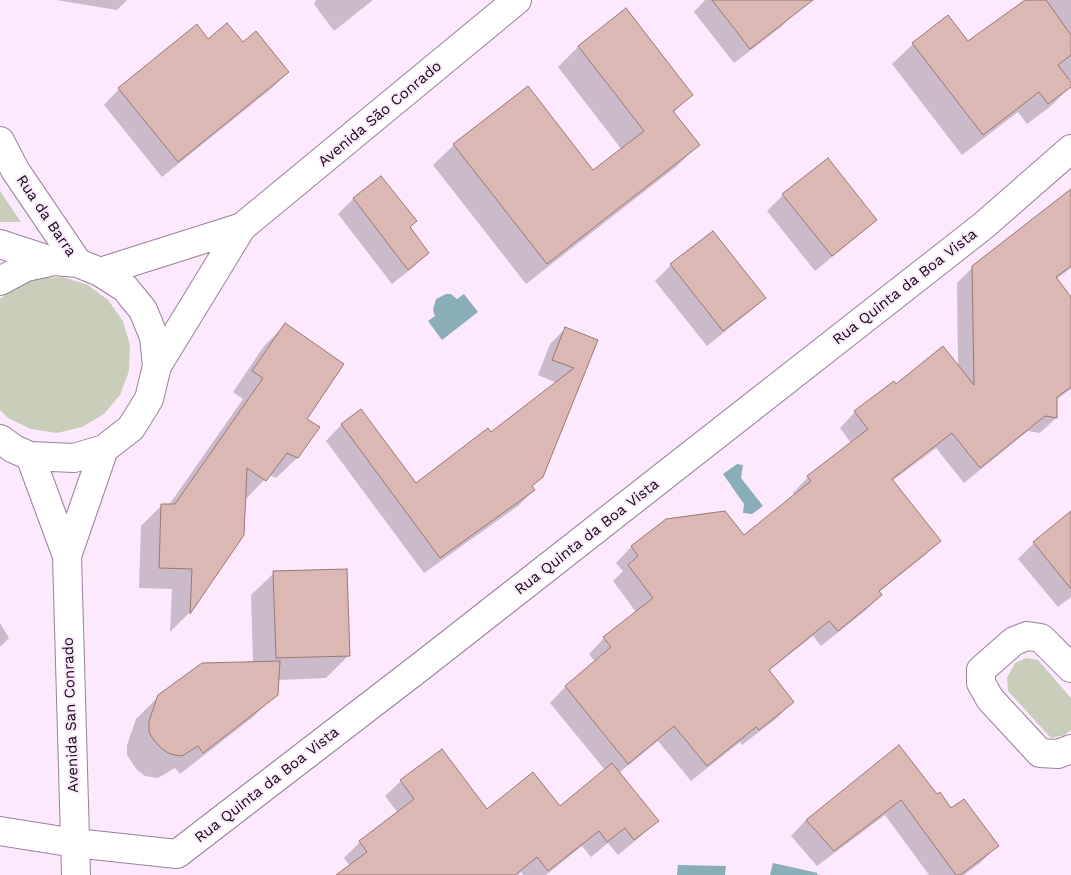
<!DOCTYPE html>
<html>
<head>
<meta charset="utf-8">
<style>
  body { margin:0 }
  canvas { display:block; background:#fde9fd }
</style>
</head>
<body>
<canvas width="1071" height="875"></canvas>
<script>
const ctx = document.querySelector('canvas').getContext('2d');
ctx.lineJoin = 'round';
function fillPath(path, color) { ctx.fillStyle = color; ctx.fill(path, 'evenodd'); }
const toPath = rows => new Path2D(rows.map(r => 'M' + r).join(''));
function strokePath(path, color, width, dash) { ctx.strokeStyle = color; ctx.lineWidth = width; ctx.lineCap = dash ? 'butt' : 'round'; ctx.setLineDash(dash || []); ctx.stroke(path); }
function label(font, color, halo, rows, align = 'center') {
  ctx.font = font + ' "Work Sans",sans-serif'; ctx.lineWidth = 4; ctx.setLineDash([]); ctx.textBaseline = 'middle'; ctx.strokeStyle = halo; ctx.fillStyle = color; for (const [text, x, y, turn = 0] of rows) {
    ctx.save(); ctx.translate(x, y); ctx.rotate((+turn || 0) * Math.PI / 180); ctx.textAlign = isNaN(turn) ? turn : align; if (halo) ctx.strokeText(text, 0, 0); ctx.fillText(text, 0, 0); ctx.restore();
  }
}
const green = toPath([
  [0,191,21,222,0,222],
  [63,277,88,285,108,300,123,321,130,345,129,371,120,395,104,414,82,427,57,433,31,429,8,418,0,410,0,299,14,288,38,278],
  [1026,658,1038,660,1071,698,1071,730,1065,735,1051,738,1008,691,1007,678,1015,663]
]);
const water = toPath([
  [446,294,451,294,457,299,464,294,478,312,442,340,428,321,435,316,433,310,436,299],
  [737,464,743,465,741,478,763,506,752,514,743,513,744,504,723,474],
  [773,863,818,873,817,875,770,875],
  [678,865,726,866,725,875,677,875]
]);
const shadow = toPath([
  [56,0,127,0,117,10],
  [316,0,373,0,334,31,314,4],
  [705,0,788,0,797,11,781,27,734,63,694,12],
  [1027,0,1071,0,1071,79,1068,81,1071,86,1051,106,1027,124,1018,112,962,155,892,64,913,44,968,43],
  [626,10,691,95,673,113,698,145,677,166,526,284,433,165,454,145,593,172,622,150,558,67,578,47],
  [208,40,243,44,288,72,272,88,162,177,104,105,119,89],
  [828,160,875,220,859,235,815,271,767,211,783,195],
  [381,177,409,228,428,253,412,268,392,284,338,214,353,199],
  [1071,210,1071,268,1056,279,1071,299,1071,389,1056,400,1056,418,1040,433,1028,431,964,483,936,448,892,481,940,541,924,556,879,592,881,595,865,611,821,646,813,636,768,671,792,702,777,718,742,745,740,742,691,781,658,741,619,773,657,820,641,836,618,855,608,843,591,857,582,846,546,875,523,875,521,872,518,875,338,875,350,866,344,858,360,842,398,813,385,796,401,781,487,811,559,807,605,770,550,703,565,687,595,662,589,654,604,638,636,612,613,581,623,571,616,563,631,547,667,520,744,537,795,496,793,493,808,477,851,443,840,428,855,412,896,386,958,368,957,283,973,267],
  [712,232,764,298,748,313,707,346,655,281,671,265],
  [285,325,306,419,318,427,297,458,276,478,269,475,244,501,243,535,189,613,170,632,172,589,139,588,141,526,162,505,169,505,243,399,233,392,264,346],
  [566,328,596,341,542,476,531,487,534,490,518,506,424,573,326,441,341,425,361,411,416,485,491,433,557,383,538,375,550,344],
  [1071,512,1071,597,1058,607,1018,559,1034,543],
  [274,573,349,655,326,678,277,680,276,694,253,717,180,774,175,768,158,778,145,776,137,770,127,755,127,745,136,719,159,696,253,663,251,595],
  [0,623,9,638,0,647],
  [899,747,937,796,951,810,997,846,981,862,964,875,929,875,885,815,817,866,791,836,806,820]
]);
const building = toPath([
  [712,0,813,0,750,49,712,0],
  [1025,0,1046,0,1071,35,1071,55,1058,65,1071,82,1071,87,1048,104,1039,92,983,135,912,43,948,15,968,41,1025,0],
  [626,8,693,95,673,111,700,145,547,264,453,144,528,86,593,170,644,131,578,46,626,8],
  [227,23,243,42,256,31,289,72,178,162,118,88,197,24,208,39,227,23],
  [828,158,877,220,832,256,782,194,828,158],
  [381,176,417,221,410,227,429,253,408,270,353,198,381,176],
  [1071,189,1071,266,1056,277,1071,297,1071,387,1057,397,1057,418,1045,416,980,468,952,433,892,479,941,541,879,591,882,595,838,631,829,621,769,670,794,702,759,730,756,727,707,766,674,726,628,764,565,686,611,647,603,637,653,598,628,565,638,556,631,546,666,519,725,511,744,535,811,481,807,476,868,429,854,411,894,381,896,384,943,346,974,385,972,266,1071,189],
  [713,231,766,298,723,331,670,264,713,231],
  [285,323,344,364,307,419,320,427,298,458,287,453,266,481,247,468,244,535,190,614,192,569,159,568,161,504,175,504,263,378,252,371,285,323],
  [565,327,598,340,543,477,532,486,535,490,440,558,341,424,361,409,416,483,488,428,491,432,574,368,552,360,565,327],
  [1071,511,1071,589,1033,542,1071,511],
  [347,569,350,656,276,658,273,571,347,569],
  [280,661,278,695,203,753,198,746,182,756,175,755,168,753,160,747,153,739,149,732,149,721,158,695,202,663,280,661],
  [899,745,937,794,940,792,951,808,964,799,999,846,960,875,956,875,901,800,834,851,806,820,899,745],
  [442,749,487,809,533,772,560,806,612,763,659,821,634,840,625,828,607,842,599,831,548,871,537,857,515,875,336,875,367,852,359,841,414,799,400,780,442,749]
]);
const minor = toPath([
  [0,141,15,170,78,263],
  [0,244,52,261],
  [100,272,242,227],
  [0,281,26,267,54,261,78,263,100,272,125,288,143,310,154,337,157,366,149,399,131,428,104,449,74,458,30,456,14,449,0,439],
  [157,366,242,227,517,0],
  [30,456,67,556,76,875],
  [67,556,104,449],
  [1071,668,1041,638,1027,636,1014,641,981,670,981,683,990,699,1040,753,1058,754,1071,749],
  [0,831,75,843,177,854,424,664,983,226,1071,149]
]);
const streetNames = [
  ["Avenida São Conrado",380,114,-40],
  ["Rua da Barra",46,216,56],
  ["Rua Quinta da Boa Vista",905,287,-38],
  ["Rua Quinta da Boa Vista",587,537,-38],
  ["Avenida San Conrado",71,715,-92],
  ["Rua Quinta da Boa Vista",267,785,-38]
];
fillPath(green, '#c8ceb9');
fillPath(water, '#8aaeb8');
fillPath(shadow, '#0003');
fillPath(building, '#dcb8b5');
strokePath(building, '#997773', 1);
strokePath(minor, '#998299', 30);
strokePath(minor, '#fff', 28);
label('15px', '#110911', '#fde9fd', streetNames);
</script>
</body>
</html>
